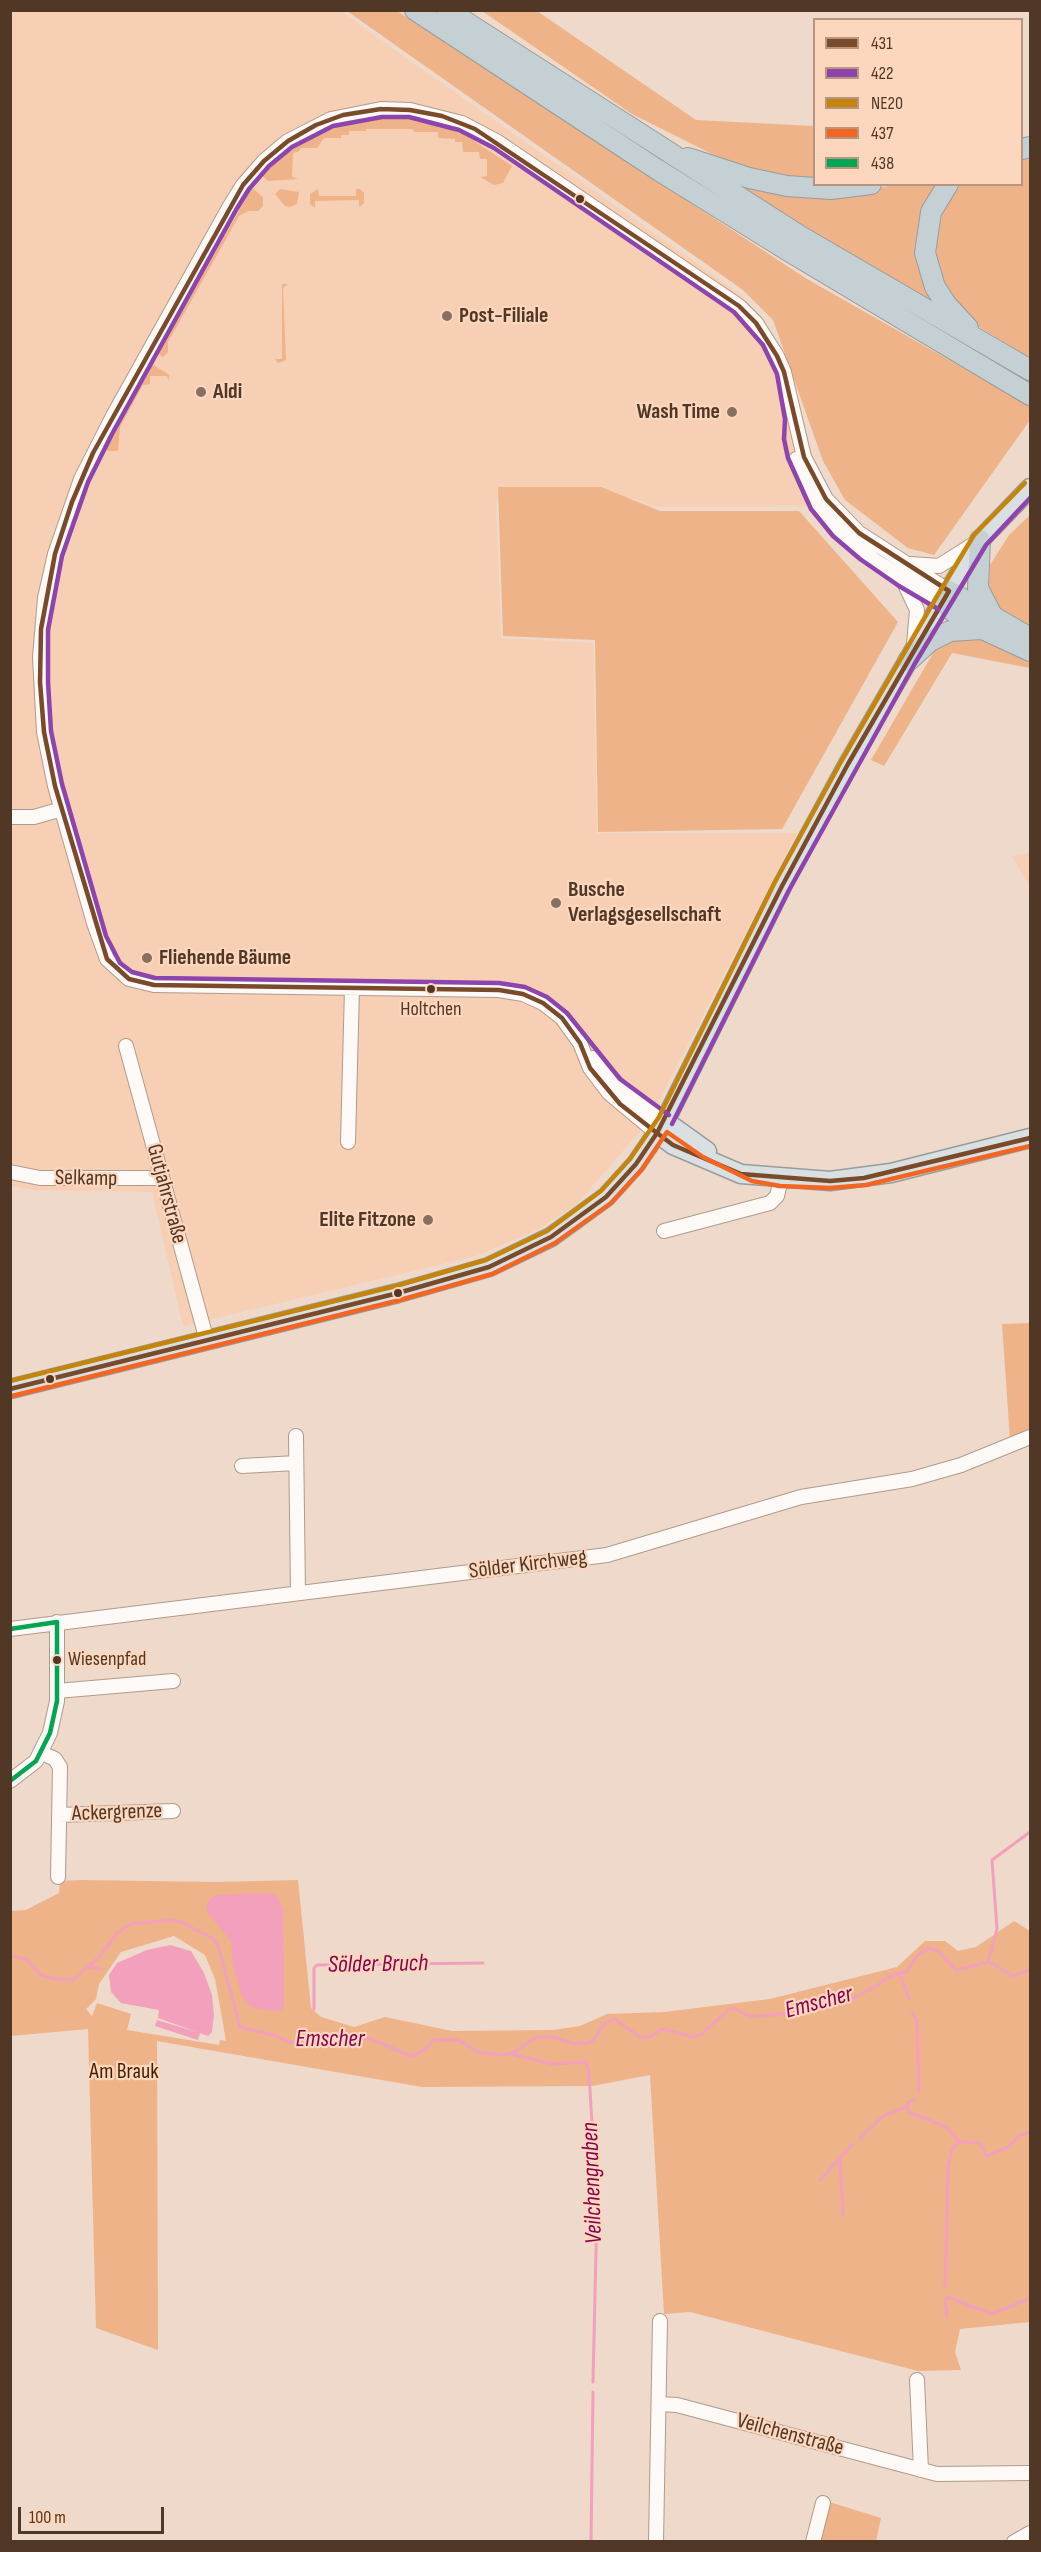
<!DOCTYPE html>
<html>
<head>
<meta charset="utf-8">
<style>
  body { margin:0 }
  #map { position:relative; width:1041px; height:2552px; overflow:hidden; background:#eed9cb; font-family:"Sofia Sans Condensed",sans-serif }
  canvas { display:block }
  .frame { position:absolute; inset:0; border:12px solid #503726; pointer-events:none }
  .legend { position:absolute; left:813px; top:18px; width:210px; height:168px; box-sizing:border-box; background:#fcd6bd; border:2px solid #b79681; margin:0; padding:8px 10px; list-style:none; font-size:18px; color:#503726 }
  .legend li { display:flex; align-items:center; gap:12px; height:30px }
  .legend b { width:30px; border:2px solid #b79681 }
  .scale { position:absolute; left:18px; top:2507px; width:146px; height:27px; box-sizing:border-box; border:3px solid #503726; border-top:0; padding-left:8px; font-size:18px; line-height:21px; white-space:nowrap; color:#503726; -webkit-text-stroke:4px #fcd6bd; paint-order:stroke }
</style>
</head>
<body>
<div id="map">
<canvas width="1041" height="2552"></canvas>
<div class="frame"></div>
<ul class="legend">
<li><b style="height:8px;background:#7a4b2a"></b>431</li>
<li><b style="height:8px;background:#8e44ad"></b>422</li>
<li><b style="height:8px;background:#c5850b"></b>NE20</li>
<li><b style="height:8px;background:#f26522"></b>437</li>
<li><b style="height:8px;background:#00a651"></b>438</li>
</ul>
<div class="scale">100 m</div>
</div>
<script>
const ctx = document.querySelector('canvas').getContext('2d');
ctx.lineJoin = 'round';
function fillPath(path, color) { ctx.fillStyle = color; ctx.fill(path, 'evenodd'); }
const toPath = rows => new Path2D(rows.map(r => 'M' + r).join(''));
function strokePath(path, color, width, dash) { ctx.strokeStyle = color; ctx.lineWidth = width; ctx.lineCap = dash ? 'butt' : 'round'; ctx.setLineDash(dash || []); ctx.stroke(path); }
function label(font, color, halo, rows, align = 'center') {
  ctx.font = font + ' "Sofia Sans Condensed",sans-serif'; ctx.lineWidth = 4.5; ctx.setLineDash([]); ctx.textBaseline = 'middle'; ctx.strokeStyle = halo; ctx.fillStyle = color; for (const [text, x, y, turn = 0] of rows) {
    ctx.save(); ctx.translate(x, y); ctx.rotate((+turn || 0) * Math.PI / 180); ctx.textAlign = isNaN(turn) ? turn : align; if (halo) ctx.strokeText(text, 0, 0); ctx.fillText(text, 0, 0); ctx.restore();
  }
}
const built = toPath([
  [10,11,340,11,739,293,765,320,788,370,826,506,653,507,636,499,496,501,501,638,593,643,597,833,797,833,648,1122,576,1205,539,1229,476,1256,183,1326,152,1192,34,1190,11,1186],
  [1030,853,1030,887,1012,856]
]);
const green = toPath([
  [347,11,397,11,807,279,1030,406,1030,420,934,555,908,548,845,500,823,461,773,320,743,290],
  [482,11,537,11,696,120,814,126,814,178,779,177,714,155,632,114],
  [381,117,414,119,443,126,468,137,512,166,503,183,494,185,480,177,487,176,487,159,480,159,479,152,463,152,462,142,455,142,455,139,438,138,438,132,414,132,413,129,366,129,366,131,349,131,349,135,341,135,341,138,324,138,317,148,301,148,298,152,293,153,292,177,298,179,268,181,262,176,283,156,309,139,335,127],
  [1030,150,1030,358,966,319,933,267,932,222,954,185,1022,184,1022,152],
  [723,177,848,193,895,185,942,185,924,218,945,312],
  [252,188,263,197,263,206,258,211,248,211,239,216,168,342,168,352,163,357,158,353],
  [280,189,299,192,297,204,290,207,285,206,275,194],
  [318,189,319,196,356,196,356,189,360,189,364,193,364,203,359,207,359,200,315,201,315,208,310,204,310,194],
  [282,284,288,284,283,288,286,360,278,363,275,359,282,359],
  [152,364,169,375,169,381,167,376,150,376,150,384,143,385,120,427,118,451,108,451,106,449],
  [498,487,601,487,660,511,799,511,898,622,782,829,598,832,595,640,503,636],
  [1030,515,1030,626,998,608,992,600,989,585,990,565,1009,535],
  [979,636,1030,657,1030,668,952,653,884,766,871,760,936,648,950,637],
  [1030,1323,1030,1429,1010,1440,1002,1324],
  [81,1880,216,1882,298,1880,311,2008,321,2017,354,2027,385,2017,452,2031,553,2030,580,2026,607,2014,664,2012,770,1999,897,1967,925,1941,945,1941,958,1951,976,1947,1014,1921,1030,1931,1030,2322,960,2329,955,2352,961,2370,918,2371,690,2312,664,2314,650,2075,592,2086,422,2087,157,2041,158,2350,96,2328,88,2029,11,2036,11,1911,26,1910,59,1893,60,1881],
  [174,1936,205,1955,215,1979,226,2041,220,2040,219,2045,127,2030,131,2014,97,2003,92,2016,86,2009,96,1999,99,1984,121,1952],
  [826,2501,881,2518,876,2541,818,2541]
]);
const water = toPath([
  [264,1893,276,1895,283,1909,284,2002,282,2010,271,2011,251,2007,242,1996,233,1965,231,1941,209,1914,206,1906,210,1899,217,1895],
  [170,1945,191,1951,204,1973,212,1995,214,2015,212,2032,208,2036,158,2018,159,2010,121,2003,111,1992,109,1975,117,1963,147,1950],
  [157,2020,200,2033,198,2040,155,2026]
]);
const stream = toPath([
  [10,1956,26,1959,41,1975,55,1979,73,1980,100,1956,117,1933,131,1924,170,1920,181,1922,212,1938,218,1945,240,2027,273,2035,290,2042,322,2045,368,2038,411,2056,423,2051,434,2040,458,2040,480,2053,503,2055,514,2052,535,2038,553,2037,574,2044,586,2043,593,2041,604,2024,614,2019,640,2037,648,2038,662,2029,694,2037,703,2033,729,2009,735,2009,749,2016,762,2016,801,2012,853,1998,878,1985,890,1976,907,1971,919,1954,929,1948,938,1951,956,1970,990,1962,1013,1976,1030,1970],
  [988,1962,997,1929,992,1860,1030,1832],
  [89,1967,101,1969],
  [900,1973,909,1999],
  [314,2009,314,1968,317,1965,483,1963],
  [912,2013,917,2020,919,2092],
  [511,2054,552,2064,586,2062,589,2073,597,2208,593,2382],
  [915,2099,907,2103,909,2112,946,2127,960,2142,980,2143,986,2156,1008,2147,1020,2135,1030,2132],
  [860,2138,883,2116,906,2107],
  [840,2159,843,2215],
  [820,2180,853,2144],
  [945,2287,948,2167,952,2149,959,2141],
  [1009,2307,1030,2298],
  [947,2317,945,2301,947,2297,992,2314,1006,2308],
  [591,2542,593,2392]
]);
const minor = toPath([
  [796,459,811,495,839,531,874,560,942,602],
  [911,564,939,566,977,542],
  [903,580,917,610,914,644],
  [10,817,34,817,62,809],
  [126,1046,207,1341],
  [593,1058,626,1093,665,1121],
  [657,1133,609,1093,590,1068,580,1043,562,1018,543,1003,523,994,499,990,154,985,129,979,107,959,94,923,55,786,44,732,40,657,45,598,55,554,81,479,113,416,230,206,243,185,264,161,288,141,331,119,381,109,410,110,462,123,498,142,739,306,756,323,777,356,784,372,804,457,826,499,859,533,949,591],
  [348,1142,352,988],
  [10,1172,40,1178,162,1178],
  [664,1231,770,1203,777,1196,781,1179],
  [296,1436,298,1593],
  [242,1466,296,1463],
  [10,1629,607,1555,801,1497,912,1479,961,1465,1030,1437],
  [57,1691,173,1681],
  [42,1753,55,1759,60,1767,58,1877],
  [10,1781,36,1761,50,1733,57,1701,57,1622],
  [60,1815,173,1811],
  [917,2380,921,2470],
  [659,2404,677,2405,937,2474,1030,2473],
  [656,2542,660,2321],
  [813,2542,823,2503],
  [1014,2542,1030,2533]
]);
const major = toPath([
  [665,1121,707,1151],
  [657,1133,673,1145,741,1174,830,1181,891,1173,1030,1138],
  [10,1389,398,1293,489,1267,551,1237,606,1197,636,1164,665,1121,782,886,848,764,942,602,980,540,1030,488]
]);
const highway = toPath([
  [415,10,658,170,790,252,1030,395],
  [447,10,800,236,1030,370],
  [1022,149,1030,147],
  [688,158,749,178,787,186,831,189,871,184],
  [948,184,931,212,925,253,935,287,946,304,968,328],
  [980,540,978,588,993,617],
  [949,591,1030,638],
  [942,602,965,621,1030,651],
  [908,661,930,641,950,631,981,629]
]);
const bus1 = toPath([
  [381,109,410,110,442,116,475,129,739,306,756,323,777,356,784,372,804,457,826,499,859,533,949,591,848,764,782,886,657,1133,620,1104,590,1068,580,1043,562,1018,543,1003,523,994,499,990,154,985,129,979,107,959,55,786,44,732,40,682,41,629,55,554,72,502,93,453,243,185,264,161,288,141,316,125,343,115,381,109],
  [657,1133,673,1145,741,1174,830,1181,864,1178,1030,1138],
  [10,1389,398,1293,489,1267,551,1237,606,1197,636,1164,657,1133]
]);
const bus2 = toPath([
  [669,1115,620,1079,567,1013,547,997,525,987,499,983,155,978,132,972,120,963,106,936,62,784,51,731,48,682,48,630,62,556,88,482,112,434,236,210,249,189,269,166,292,147,333,126,382,117,409,117,459,130,494,148,734,312,763,345,777,374,785,419,784,439,788,458,811,509,833,536,860,559,899,586,938,609],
  [672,1124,789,890,914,665,986,545,1030,498]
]);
const bus3 = toPath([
  [10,1381,396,1286,486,1260,547,1231,601,1191,630,1159,659,1117,775,882,842,760,936,598,974,535,1025,483]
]);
const bus4 = toPath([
  [12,1396,400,1300,492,1274,555,1243,611,1203,642,1169,667,1132,703,1157,752,1181,780,1186,830,1188,866,1185,1030,1146]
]);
const bus5 = toPath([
  [10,1629,57,1622],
  [10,1781,36,1761,50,1733,57,1701,57,1622]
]);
const markers = [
  [580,199,5,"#503726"],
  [447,316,6,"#877060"],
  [201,392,6,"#877060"],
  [732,412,6,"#877060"],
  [556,903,6,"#877060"],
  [147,958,6,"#877060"],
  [431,989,5,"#503726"],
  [428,1220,6,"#877060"],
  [398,1293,5,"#503726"],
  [50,1379,5,"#503726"],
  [57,1660,5,"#503726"]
];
const busNames = [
  ["Holtchen",431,1010],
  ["Wiesenpfad",68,1660,"left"]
];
const poiNames = [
  ["Post-Filiale",459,316],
  ["Aldi",213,392],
  ["Wash Time",720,412,"right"],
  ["Busche",568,890],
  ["Verlagsgesellschaft",568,915],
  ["Fliehende Bäume",159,958],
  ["Elite Fitzone",416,1220,"right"]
];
const streetNames = [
  ["Selkamp",86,1179,1],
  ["Gutjahrstraße",166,1194,75],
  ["Sölder Kirchweg",528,1565,-7],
  ["Ackergrenze",117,1813,-2],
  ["Veilchenstraße",790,2435,15]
];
const parkNames = [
  ["Am Brauk",124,2072]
];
const waterNames = [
  ["Sölder Bruch",378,1965,-1],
  ["Emscher",819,2003,-15],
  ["Emscher",330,2040],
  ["Veilchengraben",593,2183,-92]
];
fillPath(built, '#f7cfb4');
fillPath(green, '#eeb389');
fillPath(water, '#f2a0bb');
strokePath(stream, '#f2a0bb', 3);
strokePath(minor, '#af9b8d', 16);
strokePath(major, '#979c9c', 21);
strokePath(highway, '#979c9c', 22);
strokePath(minor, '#fcf9f7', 14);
strokePath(major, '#dae0e2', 18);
strokePath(highway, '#c4d0d4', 20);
strokePath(bus1, '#7a4b2a', 4.5);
strokePath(bus2, '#8e44ad', 4.5);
strokePath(bus3, '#c5850b', 4.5);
strokePath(bus4, '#f26522', 4.5);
strokePath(bus5, '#00a651', 4.5);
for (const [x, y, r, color] of markers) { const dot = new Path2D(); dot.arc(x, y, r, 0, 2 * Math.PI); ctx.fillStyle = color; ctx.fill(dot); strokePath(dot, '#fcd6bd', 2); }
label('20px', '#503726', '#fcd6bd', busNames);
label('bold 22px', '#503726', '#fcd6bd', poiNames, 'left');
label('22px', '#503726', '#fcd6bd', streetNames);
label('22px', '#421e01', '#fcd6bd', parkNames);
label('italic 24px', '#8a0151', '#fcd6bd', waterNames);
</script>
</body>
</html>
